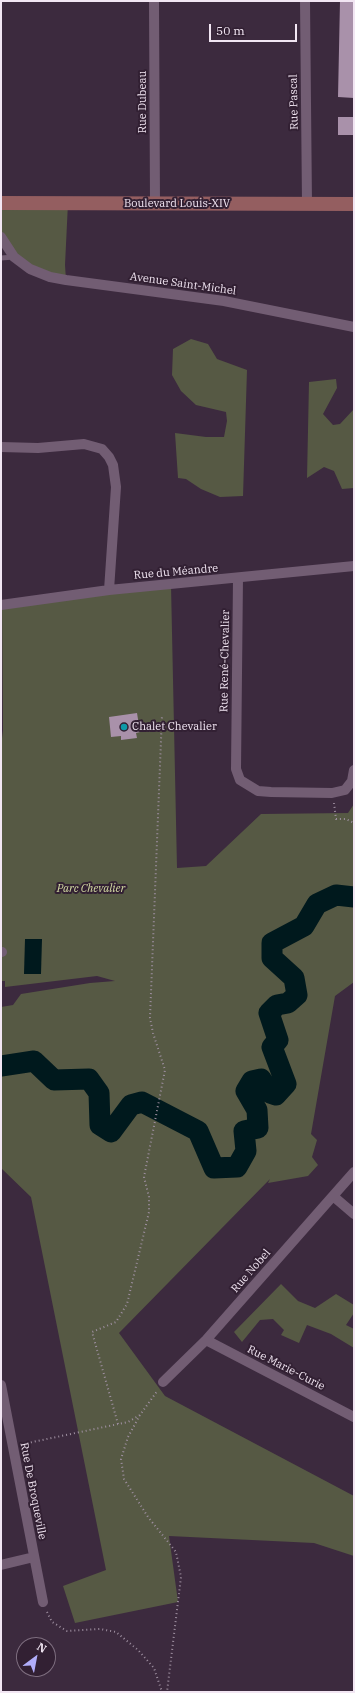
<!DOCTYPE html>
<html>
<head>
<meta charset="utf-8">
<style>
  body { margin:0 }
  #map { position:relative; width:355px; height:1693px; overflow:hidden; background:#3c2a3e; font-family:"IBM Plex Serif",serif }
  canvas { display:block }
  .frame { position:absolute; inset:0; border:2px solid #f2e6f3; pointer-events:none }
  .north { position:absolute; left:16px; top:1637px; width:40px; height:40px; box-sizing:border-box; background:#322033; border:1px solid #7f6f80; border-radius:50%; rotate:32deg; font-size:11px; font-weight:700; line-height:16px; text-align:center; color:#f2e6f3 }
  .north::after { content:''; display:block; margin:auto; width:14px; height:18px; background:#b1adfa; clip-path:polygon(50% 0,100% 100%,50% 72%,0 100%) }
  .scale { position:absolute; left:209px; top:24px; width:88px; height:18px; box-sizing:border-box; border:2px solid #f2e6f3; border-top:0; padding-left:5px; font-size:12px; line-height:14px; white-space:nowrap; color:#f2e6f3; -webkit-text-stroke:3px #322033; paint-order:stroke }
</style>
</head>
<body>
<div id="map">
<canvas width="355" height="1693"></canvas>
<div class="frame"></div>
<div class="north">N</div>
<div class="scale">50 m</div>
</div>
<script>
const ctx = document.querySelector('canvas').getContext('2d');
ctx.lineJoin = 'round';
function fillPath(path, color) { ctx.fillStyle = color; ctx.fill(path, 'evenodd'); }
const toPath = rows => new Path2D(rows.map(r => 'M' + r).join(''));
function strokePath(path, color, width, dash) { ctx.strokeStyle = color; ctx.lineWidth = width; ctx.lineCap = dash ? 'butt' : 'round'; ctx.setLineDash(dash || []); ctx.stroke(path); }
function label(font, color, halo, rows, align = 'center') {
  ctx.font = font + ' "IBM Plex Serif",serif'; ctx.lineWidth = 4; ctx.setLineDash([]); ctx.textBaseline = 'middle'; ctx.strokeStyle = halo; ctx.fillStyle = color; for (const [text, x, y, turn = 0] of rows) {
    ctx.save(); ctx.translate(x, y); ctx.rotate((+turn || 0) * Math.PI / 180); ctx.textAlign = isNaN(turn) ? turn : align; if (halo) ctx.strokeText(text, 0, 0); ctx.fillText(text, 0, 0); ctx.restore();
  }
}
const green = toPath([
  [1,203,68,203,65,265,66,280,30,269,1,237],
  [191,339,208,344,217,359,247,370,243,496,220,497,201,489,186,479,178,478,175,433,206,437,224,437,227,421,226,412,196,405,181,391,172,375,173,349],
  [336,379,337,388,323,414,333,425,340,424,354,409,354,488,342,489,334,471,324,467,307,478,309,382],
  [171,585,177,868,206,866,261,814,348,813,354,804,354,982,335,996,311,1134,317,1140,312,1157,318,1165,308,1176,268,1183,270,1179,119,1333,165,1396,354,1496,354,1556,314,1543,169,1536,178,1602,75,1623,63,1586,106,1570,31,1197,1,1168,1,1007,13,1005,21,994,90,983,115,981,97,976,5,987,5,981,2,981,1,976,1,747,3,730,2,605],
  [281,1284,298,1301,315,1308,336,1294,354,1305,354,1313,346,1325,354,1329,354,1348,331,1334,307,1325,299,1343,281,1335,284,1330,273,1319,260,1320,242,1342,234,1332]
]);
const water = toPath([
  [25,939,42,939,41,974,24,974]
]);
const river = toPath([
  [1,1066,34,1061,54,1080,89,1079,99,1093,100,1125,111,1132,131,1105,142,1102,198,1131,214,1168,237,1167,246,1151,244,1131,258,1128,257,1110,246,1091,252,1081,261,1079,270,1093,276,1095,286,1084,272,1047,278,1040,269,1013,277,1005,288,1003,297,995,294,978,272,958,272,943,304,926,317,904,336,895,354,897]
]);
const building = toPath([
  [340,1,354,1,353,75,354,75,354,98,338,97],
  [338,117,354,117,354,135,338,135],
  [137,713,140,732,136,733,137,738,121,740,121,736,111,737,109,717]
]);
const path = toPath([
  [334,803,336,819,346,819,354,823],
  [140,1415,128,1437,121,1459,124,1479,148,1517,176,1552,181,1577,167,1692],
  [118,1424,92,1332,116,1322,127,1304,149,1212,149,1197,144,1177,165,1070,153,1033,150,1018,162,715],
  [23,1444,128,1422,140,1415,158,1390],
  [47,1612,52,1622,67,1631,100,1629,116,1632,138,1650,154,1668,162,1692]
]);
const lane = toPath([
  [1,258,14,257]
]);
const street = toPath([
  [154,1,155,204],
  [305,1,307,204],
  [1,237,14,257,30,269,50,277,66,280,224,301,354,327],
  [1,447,38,448,84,444,102,449,109,457,113,465,116,487,109,590],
  [238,578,236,769,240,780,258,791,271,792,332,793,345,790,352,781,354,770],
  [1,605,109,590,354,566],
  [1,952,2,952],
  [333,1196,354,1214],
  [206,1340,354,1417],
  [163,1382,206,1340,354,1172],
  [1,1385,43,1602],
  [1,1565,34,1557]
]);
const secondary = toPath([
  [1,203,354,204]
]);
const markers = [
  [124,727,4,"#0f9aa8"]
];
const streetNames = [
  ["Rue Dubeau",143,102,-90],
  ["Rue Pascal",294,102,-91],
  ["Boulevard Louis-XIV",177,204],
  ["Avenue Saint-Michel",183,284,8],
  ["Rue du Méandre",176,572,-5],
  ["Rue René-Chevalier",225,661,-89],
  ["Rue Nobel",251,1271,-49],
  ["Rue Marie-Curie",286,1368,27],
  ["Rue De Broqueville",33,1491,79]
];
const poiNames = [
  ["Chalet Chevalier",132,727]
];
const parkNames = [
  ["Parc Chevalier",91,889]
];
fillPath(green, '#565944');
fillPath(water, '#00191d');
strokePath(river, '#00191d', 21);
fillPath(building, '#a991aa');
strokePath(path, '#9f90a1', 2, [1, 3]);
strokePath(lane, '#725d73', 5);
strokePath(street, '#725d73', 10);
strokePath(secondary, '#945e60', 14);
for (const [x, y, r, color] of markers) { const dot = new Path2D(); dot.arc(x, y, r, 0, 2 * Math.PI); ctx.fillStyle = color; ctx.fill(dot); strokePath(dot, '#322033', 1.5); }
label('11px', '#f2e6f3', '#322033', streetNames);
label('11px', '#f2e6f3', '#322033', poiNames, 'left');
label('italic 11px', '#d6dea5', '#322033', parkNames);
</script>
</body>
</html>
